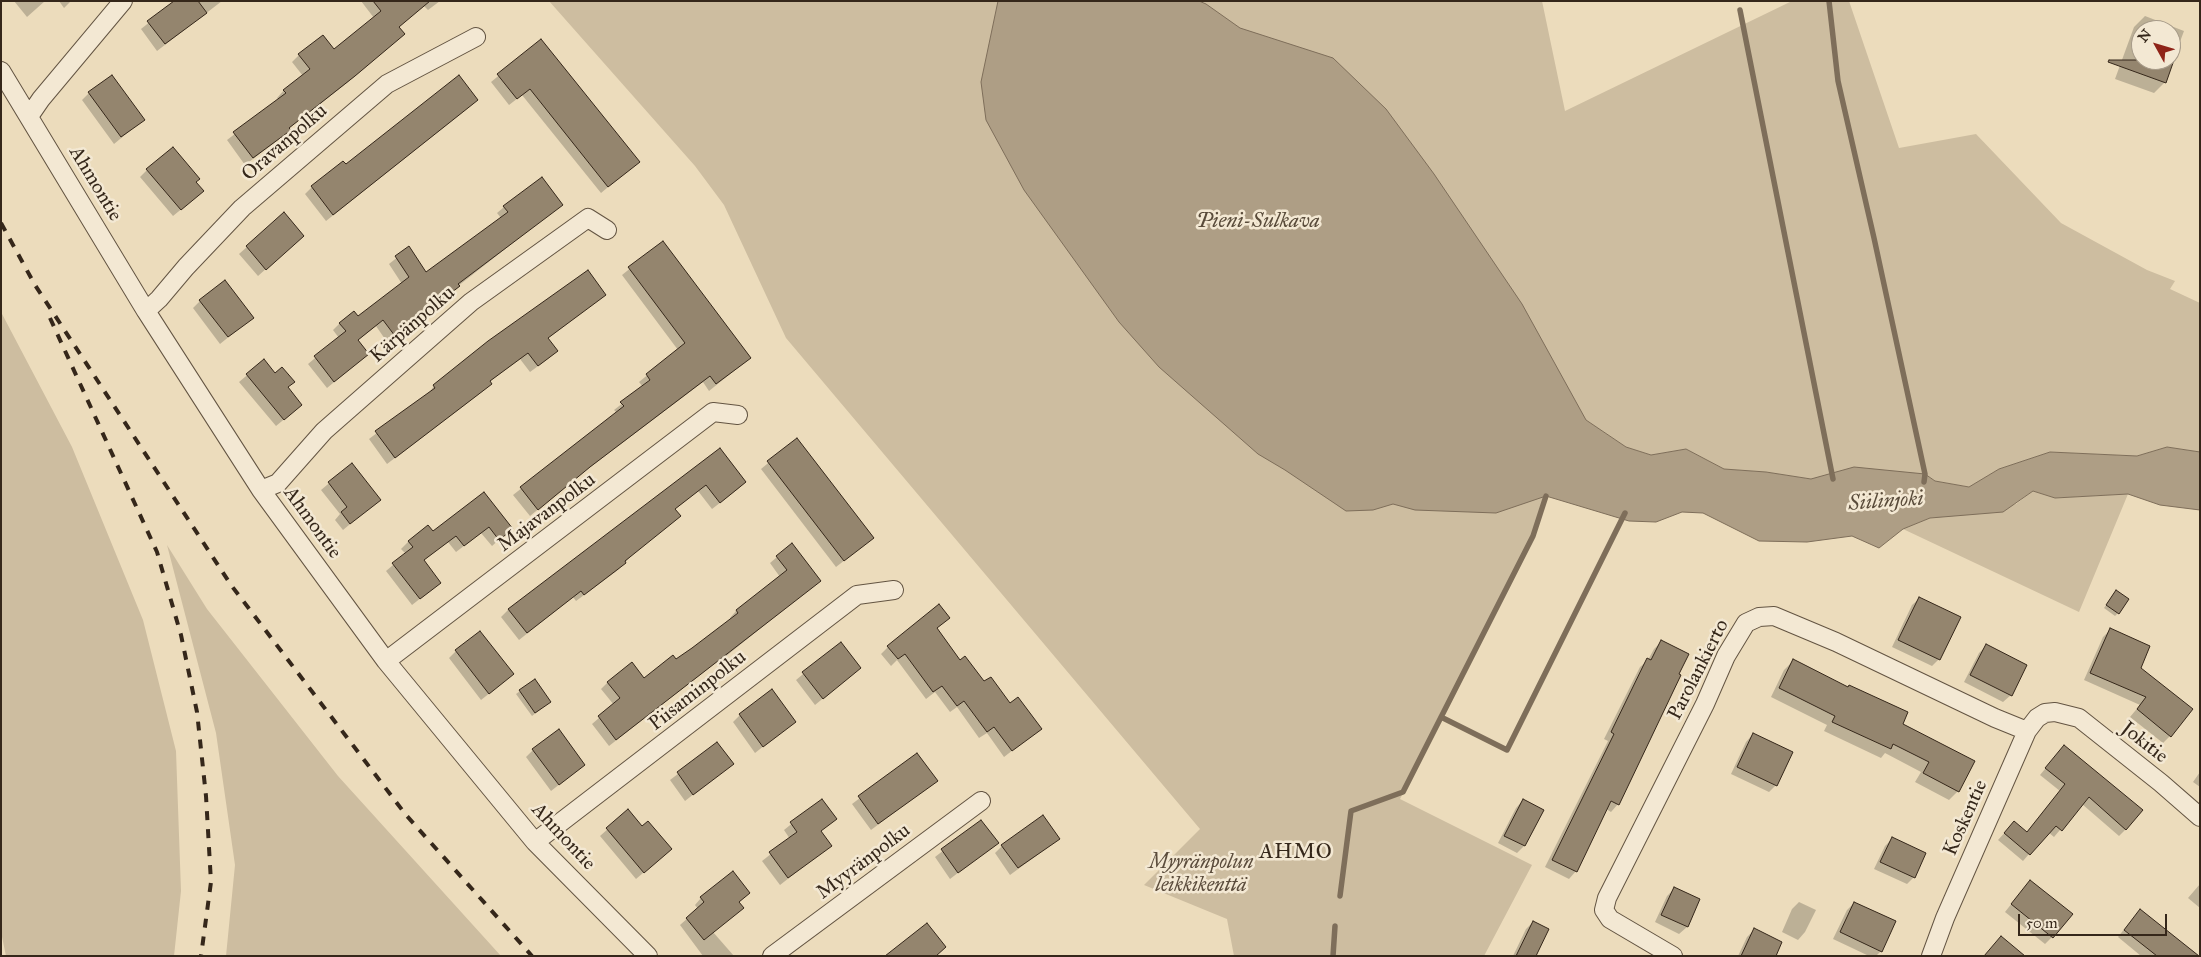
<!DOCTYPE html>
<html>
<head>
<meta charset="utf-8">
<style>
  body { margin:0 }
  #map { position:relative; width:2201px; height:957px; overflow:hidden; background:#ecdcbc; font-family:"IM FELL Great Primer",serif }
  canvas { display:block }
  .frame { position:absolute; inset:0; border:2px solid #35271a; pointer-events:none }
  .north { position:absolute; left:2131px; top:20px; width:50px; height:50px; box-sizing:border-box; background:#f3e8d3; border:1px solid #a79b89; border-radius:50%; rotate:309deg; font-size:14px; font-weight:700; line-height:20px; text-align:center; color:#35271a }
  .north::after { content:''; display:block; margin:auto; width:18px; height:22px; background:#8f2418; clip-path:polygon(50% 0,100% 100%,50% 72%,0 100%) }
  .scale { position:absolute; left:2018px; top:914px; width:149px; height:22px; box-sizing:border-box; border:2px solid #35271a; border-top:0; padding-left:6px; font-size:15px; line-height:18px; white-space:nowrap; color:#35271a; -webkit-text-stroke:4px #f3e8d3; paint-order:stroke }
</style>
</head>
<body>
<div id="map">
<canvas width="2201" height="957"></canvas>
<div class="frame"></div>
<div class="north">N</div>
<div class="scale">50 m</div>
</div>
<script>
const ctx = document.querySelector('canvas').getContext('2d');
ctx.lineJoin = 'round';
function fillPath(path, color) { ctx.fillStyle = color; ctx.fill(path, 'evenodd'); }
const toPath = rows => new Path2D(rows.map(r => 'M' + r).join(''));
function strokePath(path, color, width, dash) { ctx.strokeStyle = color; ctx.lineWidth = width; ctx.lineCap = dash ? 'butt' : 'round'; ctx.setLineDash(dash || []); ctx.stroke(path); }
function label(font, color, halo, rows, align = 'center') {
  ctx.font = font + ' "IM FELL Great Primer",serif'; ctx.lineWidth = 5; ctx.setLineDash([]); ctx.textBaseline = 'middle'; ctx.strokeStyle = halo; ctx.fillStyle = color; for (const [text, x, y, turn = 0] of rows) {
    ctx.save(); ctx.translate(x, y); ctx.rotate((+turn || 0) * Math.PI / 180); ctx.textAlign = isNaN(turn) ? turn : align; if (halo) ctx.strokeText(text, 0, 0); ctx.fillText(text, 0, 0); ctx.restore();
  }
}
const green = toPath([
  [549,1,1111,1,1546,496,1533,536,1400,799,1532,865,1484,956,1234,956,1227,919,1144,885,1200,829,786,338,724,205,695,166],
  [1128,1,1542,1,1565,111,1792,1,1849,1,1899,148,1976,134,2061,223,2147,270,2175,281,2170,289,2200,303,2200,452,2167,447,2137,456,2050,452,1999,469,1970,487,1935,481,1925,474,1811,479,1766,472,1724,469,1686,449,1651,455,1626,447,1586,420],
  [1,312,72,447,143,620,176,751,181,891,174,956,6,956,1,932],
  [2033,491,2055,498,2128,494,2079,612,1903,529,1930,518,2016,504],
  [167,545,207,609,338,776,501,956,226,956,235,865,216,733]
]);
const water = toPath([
  [998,1,1199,1,1206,4,1240,28,1333,58,1386,109,1434,174,1522,304,1586,420,1626,447,1651,455,1686,449,1724,469,1766,472,1811,479,1854,467,1925,474,1935,481,1969,487,1999,469,2050,452,2137,456,2167,447,2200,452,2200,510,2160,505,2128,494,2055,498,2033,491,2003,512,1930,518,1903,529,1879,548,1852,536,1807,542,1759,541,1703,513,1682,512,1656,522,1629,521,1546,496,1496,513,1415,510,1393,504,1373,510,1346,511,1285,470,1258,454,1159,367,1119,322,1024,190,986,120,981,82,998,1]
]);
const shadow = toPath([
  [14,1,45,1,27,17],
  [59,1,71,1,64,8],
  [176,1,222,1,157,51,141,29],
  [361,1,440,1,428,10,424,6,398,27,396,41,347,83,288,129,282,137,245,165,227,140,279,100,277,98,284,90,303,76,292,62,299,55,334,51,374,18],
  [2145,16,2184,31,2165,82,2154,93,2115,79,2134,27],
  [2141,30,2171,30,2171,60,2141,60],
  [541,41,638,162,601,193,522,95,509,105,491,82],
  [89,93,143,120,114,144,82,100],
  [469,107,326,221,305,194,312,187,345,166],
  [147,170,195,182,195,198,173,216,140,177],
  [561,205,387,342,376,326,357,341,368,354,327,388,308,364,339,338,333,330,340,323,357,317,402,284,389,264,409,248,426,273,501,218,497,213,504,207],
  [284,214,295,243,258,276,239,254],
  [663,242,750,358,709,391,703,382,581,474,530,516,513,495,617,413,614,410,643,387,639,382,678,350,622,275],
  [605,295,547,339,556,351,549,358,530,372,520,359,489,382,490,384,483,391,387,464,369,439,428,394,434,386],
  [200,301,252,318,220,344,193,308],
  [264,361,287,388,293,412,276,426,239,382],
  [797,439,873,538,836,567,761,469],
  [720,450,745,482,738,489,712,509,698,491,674,510,618,570,576,601,573,597,519,640,501,617,508,610],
  [352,464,379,500,343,530,335,520,340,514,321,490],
  [484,493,511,529,492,546,481,533,456,552,448,542,423,561,440,583,412,605,386,571,406,554,401,549,409,541,433,533],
  [777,557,819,581,725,657,720,661,719,660,609,746,592,724,614,705,601,689,608,682,644,680,676,661,731,620,730,618,736,611,780,577,770,563],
  [2113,595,2118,613,2115,616,2104,608],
  [1920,598,1939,659,1932,666,1892,647,1912,605],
  [949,618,936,629,959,661,1040,729,1004,757,987,733,979,738,957,707,950,712,935,692,926,699,897,660,891,666,881,654,888,647],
  [2110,630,2139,668,2170,736,2163,743,2130,717,2140,705,2084,680,2103,637],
  [1661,642,1679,676,1618,804,1611,812,1606,809,1576,871,1569,879,1545,867,1608,741,1604,739,1640,667,1648,660,1654,649],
  [840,643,860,668,815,705,796,680],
  [1986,646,2025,666,2011,695,2003,702,1964,682,1979,653],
  [456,651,505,681,481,700,449,658],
  [1793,661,1901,724,1958,791,1949,800,1915,782,1921,772,1885,753,1881,758,1824,731,1827,725,1771,697,1784,670],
  [534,681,546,705,532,716,516,694],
  [740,715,794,722,755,753,733,722],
  [1753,734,1776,785,1769,792,1731,774,1746,742],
  [717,744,732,764,685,801,670,780],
  [2064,746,2126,829,2119,836,2082,804,2054,837,2048,832,2023,861,1998,840,2008,829,2026,833,2060,791,2040,775],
  [533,750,584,765,551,791,526,757],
  [917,755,936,781,871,830,852,804],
  [2200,772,2200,787,2193,782],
  [821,800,835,819,820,832,830,846,780,885,762,861,790,839,784,830],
  [1523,800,1524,846,1517,853,1498,843,1516,808],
  [628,811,663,856,636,879,600,836],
  [981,821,997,843,950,879,935,857],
  [1059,839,1010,875,995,853,1002,846],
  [1892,839,1914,877,1907,884,1874,869,1885,846],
  [2200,884,2200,908,2188,898],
  [1674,889,1699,900,1687,927,1679,934,1655,922,1667,896],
  [2023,889,2052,937,2045,944,2005,912],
  [701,898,738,903,713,932,734,956,703,956,680,925,698,909,695,905],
  [1799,902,1816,910,1805,932,1798,940,1782,932,1792,909],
  [1854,903,1881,951,1876,956,1869,956,1833,939,1847,910],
  [2133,918,2164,956,2141,956,2118,937],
  [1533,922,1534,956,1513,956,1526,929],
  [1754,930,1774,956,1738,956,1747,937]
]);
const stream = toPath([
  [1829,1,1838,81,1874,238,1925,474,1924,482],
  [1740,10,1833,479],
  [1441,717,1507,750,1625,513],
  [1340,896,1351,811,1403,792,1533,536,1546,496],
  [1333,956,1335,926]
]);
const building = toPath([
  [174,1,198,1,207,13,165,44,147,21,174,1],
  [373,1,430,1,399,27,405,34,355,76,289,128,291,130,253,158,233,132,286,93,283,90,310,69,298,54,323,35,334,49,381,11,373,1],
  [541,39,640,162,608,187,530,89,517,99,497,74,541,39],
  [2109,60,2174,60,2166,83,2108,62,2109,60],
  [112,75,145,120,121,137,88,92,112,75],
  [459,75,478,100,333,215,311,186,343,161,346,164,459,75],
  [173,147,200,179,196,182,204,191,181,210,146,169,173,147],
  [542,177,563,205,458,284,460,286,395,336,383,320,358,340,369,354,334,382,314,356,346,331,339,323,354,311,358,316,409,277,395,256,409,246,426,272,508,212,503,206,542,177],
  [284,212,304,236,266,270,246,246,284,212],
  [663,241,751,358,716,384,710,376,590,467,538,510,520,487,624,406,620,402,650,380,646,374,685,343,628,267,663,241],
  [588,270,606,295,548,338,558,351,538,366,528,353,490,381,492,384,395,458,375,431,435,388,433,385,488,341,588,270],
  [225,280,254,318,228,337,199,300,225,280],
  [264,359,275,373,282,367,295,382,288,387,302,405,284,420,246,374,264,359],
  [797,438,874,538,844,561,767,461,797,438],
  [720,448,746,482,720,503,706,485,675,509,681,516,625,561,626,563,584,595,581,591,527,633,508,609,720,448],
  [352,463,381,500,350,524,341,512,347,507,328,482,352,463],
  [484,492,513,529,499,540,489,527,464,546,456,536,424,560,441,583,420,599,392,563,413,547,408,541,428,525,433,531,484,492],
  [792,543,821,581,616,740,598,716,620,698,607,682,632,662,644,678,673,655,676,659,692,648,738,613,736,610,787,570,776,556,792,543],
  [2116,590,2129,599,2119,614,2106,605,2116,590],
  [1919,597,1961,617,1940,660,1898,640,1919,597],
  [939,604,950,618,937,628,960,660,965,656,984,681,991,677,1010,703,1018,697,1042,729,1012,751,994,727,987,732,964,701,957,706,942,686,933,692,905,654,898,659,887,646,939,604],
  [2110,628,2150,646,2141,668,2193,709,2171,737,2137,709,2146,697,2090,673,2110,628],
  [480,631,514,674,489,694,455,650,480,631],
  [1661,640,1689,654,1679,674,1681,675,1619,805,1611,801,1577,872,1552,860,1614,734,1611,732,1647,658,1651,660,1661,640],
  [841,642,861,668,823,699,802,672,841,642],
  [1986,644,2027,665,2012,696,1970,675,1986,644],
  [1793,659,1848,687,1849,685,1908,712,1903,724,1975,761,1959,792,1923,773,1929,762,1893,744,1891,749,1832,722,1835,716,1779,688,1793,659],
  [535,679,551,702,535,713,519,690,535,679],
  [772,689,796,722,763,747,739,714,772,689],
  [559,729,585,765,559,785,532,749,559,729],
  [1753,733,1793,752,1777,786,1737,767,1753,733],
  [717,742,734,764,693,795,677,772,717,742],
  [2064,745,2143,810,2126,830,2089,797,2062,831,2056,826,2030,855,2004,833,2014,821,2027,832,2065,784,2045,768,2064,745],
  [917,753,938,781,878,824,858,796,917,753],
  [822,799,837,819,821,831,832,846,788,878,769,852,797,832,790,822,822,799],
  [1523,799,1544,810,1525,846,1504,836,1523,799],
  [628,809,642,826,648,821,672,849,644,873,606,828,628,809],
  [1043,815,1060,839,1018,868,1001,845,1043,815],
  [981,820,999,843,958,873,941,849,981,820],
  [1892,837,1926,853,1915,878,1880,862,1892,837],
  [733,871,750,893,739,902,744,908,704,940,686,918,704,902,700,897,733,871],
  [2030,880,2073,914,2053,938,2011,904,2030,880],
  [1674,887,1700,899,1688,927,1661,915,1674,887],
  [1854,902,1896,921,1882,952,1840,932,1854,902],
  [2140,909,2199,956,2157,956,2124,930,2140,909],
  [1533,921,1549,929,1536,956,1516,956,1533,921],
  [927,923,946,947,936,956,885,956,927,923],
  [1754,928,1782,942,1776,956,1741,956,1754,928],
  [2001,936,2025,956,1984,956,2001,936]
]);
const street = toPath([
  [1,71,146,311,261,490,386,661,535,842,648,956],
  [30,115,41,99,123,1],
  [146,311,159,299,186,267,242,208,387,84,476,37],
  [261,490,278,483,324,431,471,302,588,218,607,230],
  [386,661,713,412,738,415],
  [535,842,857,595,894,590],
  [772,956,981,801],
  [1673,956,1610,919,1604,910,1607,898,1705,704,1726,656,1746,623,1759,617,1774,616,1836,642,1995,718,2027,731],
  [1931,956,1945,918,2027,731,2037,718,2045,713,2055,712,2079,718,2161,783,2200,817]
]);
const rail = toPath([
  [1,223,35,285,231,585,406,815,532,956],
  [50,318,157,552,181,635,197,712,206,796,211,882,201,956]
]);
const streetNames = [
  ["Oravanpolku",285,143,-41],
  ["Ahmontie",95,184,59],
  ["Kärpänpolku",413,325,-41],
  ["Majavanpolku",547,513,-37],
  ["Ahmontie",312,523,54],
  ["Parolankierto",1699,670,-63],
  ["Piisaminpolku",698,691,-38],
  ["Jokitie",2144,743,38],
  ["Koskentie",1966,818,-66],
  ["Ahmontie",563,837,47],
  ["Myyränpolku",864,862,-37]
];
const parkNames = [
  ["Myyränpolun",1201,863],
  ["leikkikenttä",1201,886]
];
const waterNames = [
  ["Pieni-Sulkava",1258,222],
  ["Siilinjoki",1886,502,-4]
];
const neighbourhoodNames = [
  ["AHMO",1296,853]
];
fillPath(green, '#cdbda0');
fillPath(water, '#ae9e85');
strokePath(water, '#7e6e5a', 1);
fillPath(shadow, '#0003');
strokePath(stream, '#7e6e5a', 5.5);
fillPath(building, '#94856e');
strokePath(building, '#35271a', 1);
strokePath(street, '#635442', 20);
strokePath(street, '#f3e8d3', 18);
strokePath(rail, '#35271a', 4, [9, 9]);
label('20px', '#35271a', '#f3e8d3', streetNames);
label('italic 20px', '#5b4c3c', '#f3e8d3', parkNames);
label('italic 21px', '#594b3a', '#f3e8d3', waterNames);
ctx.letterSpacing = '1px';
label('21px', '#35271a', '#f3e8d3', neighbourhoodNames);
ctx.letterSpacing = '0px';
</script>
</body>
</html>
